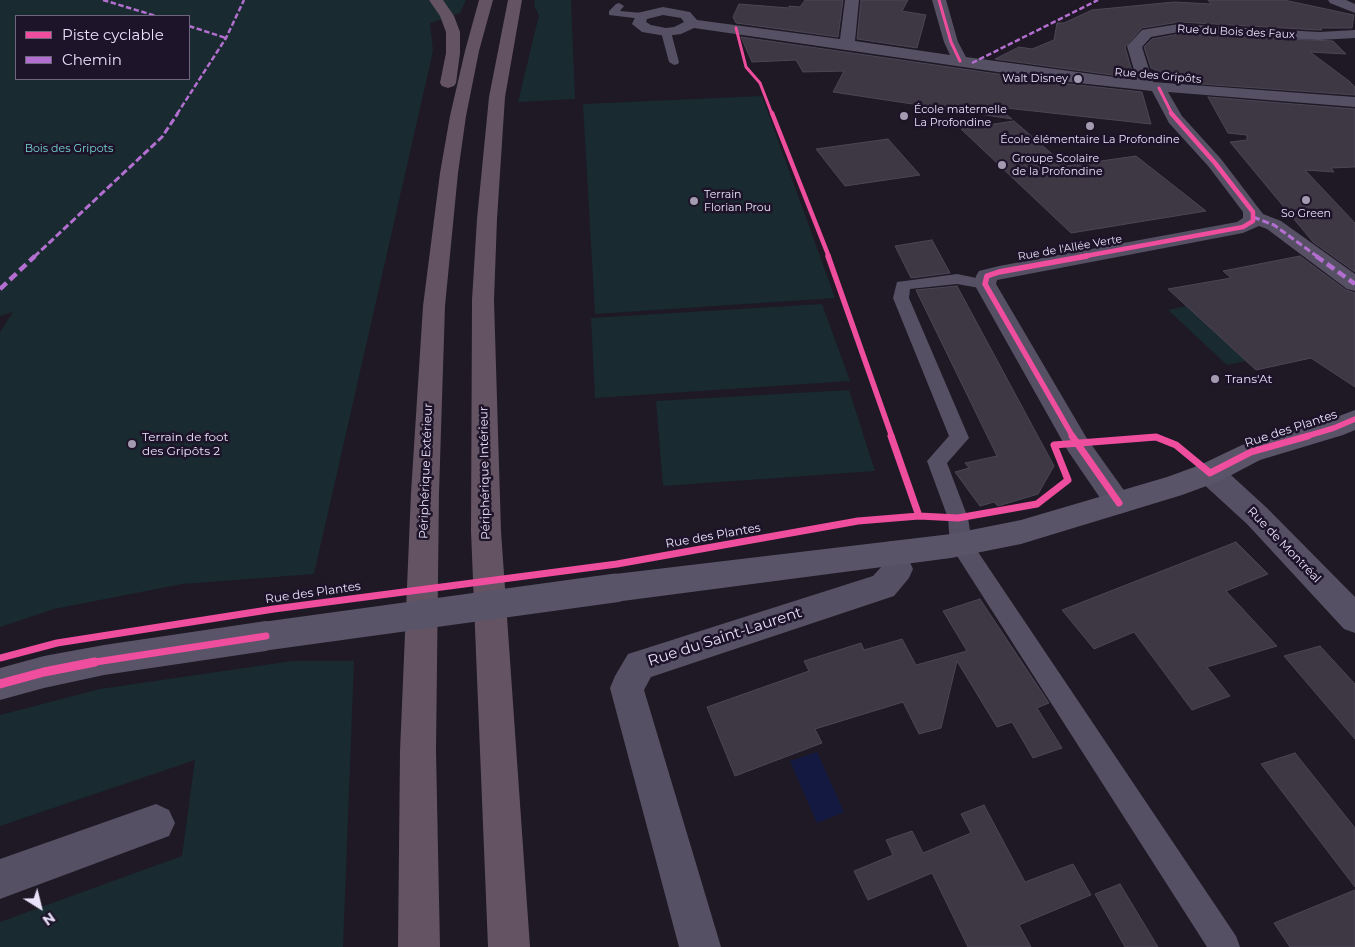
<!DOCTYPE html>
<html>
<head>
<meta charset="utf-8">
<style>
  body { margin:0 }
  #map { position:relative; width:1355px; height:947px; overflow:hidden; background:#1e1924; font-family:Montserrat,sans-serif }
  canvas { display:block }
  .legend { position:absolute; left:15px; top:15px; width:175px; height:65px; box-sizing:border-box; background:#1d1429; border:1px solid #6f667d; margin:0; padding:6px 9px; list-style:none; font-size:15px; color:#eae1fb }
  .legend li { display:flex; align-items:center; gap:10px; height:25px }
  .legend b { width:25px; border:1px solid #6f667d }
  .north { position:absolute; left:15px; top:882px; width:50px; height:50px; -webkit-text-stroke:4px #1d1429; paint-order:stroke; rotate:144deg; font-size:14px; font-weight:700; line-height:20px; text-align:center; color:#eae1fb }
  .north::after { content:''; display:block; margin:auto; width:18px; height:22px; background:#eae1fb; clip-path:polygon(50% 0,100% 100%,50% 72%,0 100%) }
</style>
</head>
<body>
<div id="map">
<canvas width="1355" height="947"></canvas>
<ul class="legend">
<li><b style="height:6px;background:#ef4d9e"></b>Piste cyclable</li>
<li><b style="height:6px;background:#b36fd0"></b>Chemin</li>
</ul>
<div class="north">N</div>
</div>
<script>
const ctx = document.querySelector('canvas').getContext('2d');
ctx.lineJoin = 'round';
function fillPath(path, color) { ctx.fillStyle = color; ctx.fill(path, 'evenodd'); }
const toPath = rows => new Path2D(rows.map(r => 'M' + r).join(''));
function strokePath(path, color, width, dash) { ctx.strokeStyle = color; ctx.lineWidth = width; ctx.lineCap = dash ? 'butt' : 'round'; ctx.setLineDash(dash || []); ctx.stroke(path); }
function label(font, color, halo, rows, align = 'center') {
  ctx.font = font + ' Montserrat,sans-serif'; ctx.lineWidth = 5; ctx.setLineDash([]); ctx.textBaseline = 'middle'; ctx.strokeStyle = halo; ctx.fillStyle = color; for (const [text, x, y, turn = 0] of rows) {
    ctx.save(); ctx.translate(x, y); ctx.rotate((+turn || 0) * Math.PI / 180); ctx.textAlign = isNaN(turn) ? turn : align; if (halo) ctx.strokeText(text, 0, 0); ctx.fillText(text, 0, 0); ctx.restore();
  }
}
const green = toPath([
  [0,0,466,0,460,13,430,23,433,51,314,574,182,584,54,609,0,627,0,332,13,312,0,316],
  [16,16,189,16,189,79,16,79],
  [535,0,571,0,575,99,518,102,539,15,534,6],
  [762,96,835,298,595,314,583,104],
  [822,304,850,381,595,398,591,318],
  [1186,306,1246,361,1227,365,1168,310],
  [849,390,875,471,663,486,656,401],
  [292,661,354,661,343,947,0,947,0,922,182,856,195,760,0,826,0,715,100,689]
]);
const water = toPath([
  [817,752,844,812,817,823,790,761]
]);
const building = toPath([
  [805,0,843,0,838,37,736,23,733,17,739,4,789,8,789,6,800,7,805,0],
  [861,0,908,0,902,11,926,15,917,48,857,39,861,0],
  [1208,0,1284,0,1354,15,1352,28,1320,28,1322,30,1319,30,1179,22,1142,28,1125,47,1134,78,995,59,1019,47,1032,49,1054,40,1057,23,1064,23,1092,10,1174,2,1211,4,1208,0],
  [1179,34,1333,41,1346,54,1310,52,1349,81,1355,87,1355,95,1201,84,1200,82,1178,80,1151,68,1144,47,1152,39,1179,34],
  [741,37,1060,83,1142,92,1151,124,997,107,1012,119,833,92,844,71,803,72,796,60,752,62,741,37],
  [1208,97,1355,109,1355,167,1331,168,1334,172,1305,170,1355,223,1355,272,1313,242,1230,142,1247,140,1247,135,1228,133,1208,97],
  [1014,121,1066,166,1136,156,1206,211,1071,233,961,129,1014,121],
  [888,139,920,175,845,186,816,149,888,139],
  [932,240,950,273,911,278,895,246,932,240],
  [1300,256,1346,290,1355,293,1355,387,1311,358,1256,370,1168,289,1231,278,1223,271,1300,256],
  [957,286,1054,466,1038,494,998,506,994,502,980,506,955,472,969,468,965,463,997,456,916,290,957,286],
  [1236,542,1268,574,1226,591,1277,646,1207,667,1230,696,1192,710,1134,632,1094,649,1062,610,1236,542],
  [980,599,1049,703,1037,708,1062,748,1033,758,1012,722,997,727,957,661,941,728,919,734,903,702,815,729,822,743,735,776,707,707,809,671,804,661,861,643,864,650,902,639,916,665,967,651,943,611,980,599],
  [1320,646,1355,684,1355,739,1284,656,1320,646],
  [1295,753,1355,828,1355,887,1261,764,1295,753],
  [984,805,1025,882,1073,864,1091,895,1019,925,1031,947,968,947,932,873,868,900,854,871,893,855,886,840,912,831,923,853,971,833,961,814,984,805],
  [1120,884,1158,947,1125,947,1095,894,1120,884],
  [1355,890,1355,947,1290,947,1274,923,1355,890]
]);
const lane = toPath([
  [619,3,624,6,620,11,642,13,647,16,642,19,609,15,609,11,616,4,619,3],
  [666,29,671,32,679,62,678,64,674,65,669,62,661,32,666,29],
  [957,274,991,281,993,284,991,287,985,289,957,284,910,289,909,298,969,438,947,463,968,518,972,543,1236,936,1240,947,1207,947,950,545,948,518,927,461,949,436,893,298,897,282,957,274]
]);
const street = toPath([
  [845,0,859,0,855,41,950,55,944,42,932,0,946,0,958,42,966,57,1137,80,1127,46,1142,30,1147,29,1179,24,1319,32,1355,30,1355,38,1319,40,1179,32,1151,37,1142,47,1153,82,1355,97,1355,107,1168,92,1182,116,1221,159,1263,214,1281,221,1355,274,1355,291,1347,289,1267,229,1259,226,1243,233,997,280,996,284,1086,437,1133,503,1129,511,1119,514,1109,511,1068,451,974,284,976,276,979,271,999,266,1237,222,1243,218,1243,212,1209,167,1169,123,1152,91,1060,81,694,28,681,34,666,36,642,32,632,24,637,13,663,7,690,12,697,20,840,39,845,0],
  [663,15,681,18,684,22,674,27,666,28,651,25,646,22,647,19,663,15],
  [1328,0,1346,0,1355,4,1355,13,1330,3,1328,0],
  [1210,462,1220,465,1267,508,1355,597,1355,633,1344,629,1247,524,1200,481,1196,473,1200,465,1210,462],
  [891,541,902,545,913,569,909,578,894,596,651,677,644,690,721,947,679,947,610,688,615,676,628,654,873,576,882,566,876,554,880,545,891,541],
  [156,804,169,810,175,823,169,836,0,899,0,859,156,804]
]);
const secondary = toPath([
  [1355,410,1355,430,1343,435,1260,460,1220,481,1182,495,1021,544,951,558,615,602,604,598,600,588,604,578,615,574,951,534,1021,520,1167,477,1200,465,1242,445,1326,421,1355,410],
  [266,621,277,626,282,636,277,646,266,651,104,675,44,688,0,700,0,668,44,656,104,645,266,621]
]);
const highway = toPath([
  [429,0,443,0,454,16,460,32,460,53,456,83,454,86,448,88,442,86,440,83,446,53,446,32,440,16,429,0],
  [479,0,493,0,479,51,466,116,458,173,445,306,439,493,436,751,440,947,398,947,400,751,411,493,423,306,440,173,450,116,465,51,479,0],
  [508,0,522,0,505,97,497,219,494,300,501,531,530,947,488,947,471,531,472,300,477,219,489,97,508,0]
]);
const secondaryBridge = toPath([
  [266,636,615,588]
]);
const quietFar2 = toPath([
  [103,0,156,16],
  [189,26,226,38],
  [972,63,1098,0],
  [177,114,226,38,244,0]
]);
const quietFar1 = toPath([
  [1253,217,1274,225,1318,257],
  [34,257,162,137,178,113]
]);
const quiet = toPath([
  [1316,256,1355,284],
  [0,289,35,256]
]);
const cyclewayFar4 = toPath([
  [939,0,951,42,960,61],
  [736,28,746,67,760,83,772,114],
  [1159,88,1172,114]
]);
const cyclewayFar3 = toPath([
  [772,113,829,257],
  [1080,257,1243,227,1253,221,1253,212,1215,163,1171,113]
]);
const cyclewayFar2 = toPath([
  [828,256,892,437],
  [1073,437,985,284,987,276,999,272,1087,256],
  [1304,437,1334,428,1355,419]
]);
const cyclewayFar1 = toPath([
  [891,436,919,516],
  [1072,436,1119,503],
  [0,658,57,643,274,609,617,564,858,521,919,516,958,518,1037,504,1068,480,1054,445,1156,437,1176,445,1210,473,1251,452,1308,436],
  [89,663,266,636]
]);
const cycleway = toPath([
  [0,684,44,672,95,662]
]);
const markers = [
  [1078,79,5,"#a39bb0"],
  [904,116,5,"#a39bb0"],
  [1090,126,5,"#a39bb0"],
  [1002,165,5,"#a39bb0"],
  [1306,200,5,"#a39bb0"],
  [694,201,5,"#a39bb0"],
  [1215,379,5,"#a39bb0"],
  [132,444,5,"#a39bb0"]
];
const farStreetnames = [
  ["Rue du Bois des Faux",1236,32,3],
  ["Rue des Gripôts",1158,76,5],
  ["Rue de l'Allée Verte",1070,248,-10]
];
const farPoinames = [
  ["Walt Disney",1068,79,"right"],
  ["École maternelle",914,110],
  ["La Profondine",914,123],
  ["École élémentaire La Profondine",1090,140,"center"],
  ["Groupe Scolaire",1012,159],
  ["de la Profondine",1012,172],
  ["Terrain",704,195],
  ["Florian Prou",704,208],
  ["So Green",1306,214,"center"]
];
const farParknames = [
  ["Bois des Gripots",69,149]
];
const poiNames = [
  ["Trans'At",1225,379],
  ["Terrain de foot",142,437],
  ["des Gripôts 2",142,451]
];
const streetNames = [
  ["Rue des Plantes",1291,429,-18],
  ["Périphérique Extérieur",426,471,-88],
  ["Périphérique Intérieur",485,473,-91],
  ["Rue des Plantes",713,536,-10],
  ["Rue de Montréal",1284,545,46],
  ["Rue des Plantes",313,593,-8]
];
const nearStreetnames = [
  ["Rue du Saint-Laurent",725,637,-18]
];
fillPath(green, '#192a30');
fillPath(water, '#131941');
fillPath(building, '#3e3845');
strokePath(building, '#4c4556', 1);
fillPath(lane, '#555063');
fillPath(street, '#555063');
fillPath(secondary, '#5a5469');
fillPath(highway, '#645362');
strokePath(secondaryBridge, '#5a5469', 29);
strokePath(quietFar2, '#b36fd0', 2.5, [5.5, 2.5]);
strokePath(quietFar1, '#b36fd0', 3, [7, 3]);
strokePath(quiet, '#b36fd0', 4.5, [9, 4.5]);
strokePath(cyclewayFar4, '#ef4d9e', 3);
strokePath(cyclewayFar3, '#ef4d9e', 4.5);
strokePath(cyclewayFar2, '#ef4d9e', 5.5);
strokePath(cyclewayFar1, '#ef4d9e', 7);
strokePath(cycleway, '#ef4d9e', 9);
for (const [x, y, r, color] of markers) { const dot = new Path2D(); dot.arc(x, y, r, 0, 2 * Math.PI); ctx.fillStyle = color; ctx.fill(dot); strokePath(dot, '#1d1429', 2); }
label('11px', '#eae1fb', '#1d1429', farStreetnames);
label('11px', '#eae1fb', '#1d1429', farPoinames, 'left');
label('11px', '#74d3d1', '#1d1429', farParknames);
label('12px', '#eae1fb', '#1d1429', poiNames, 'left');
label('12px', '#eae1fb', '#1d1429', streetNames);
label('15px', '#eae1fb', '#1d1429', nearStreetnames);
</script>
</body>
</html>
